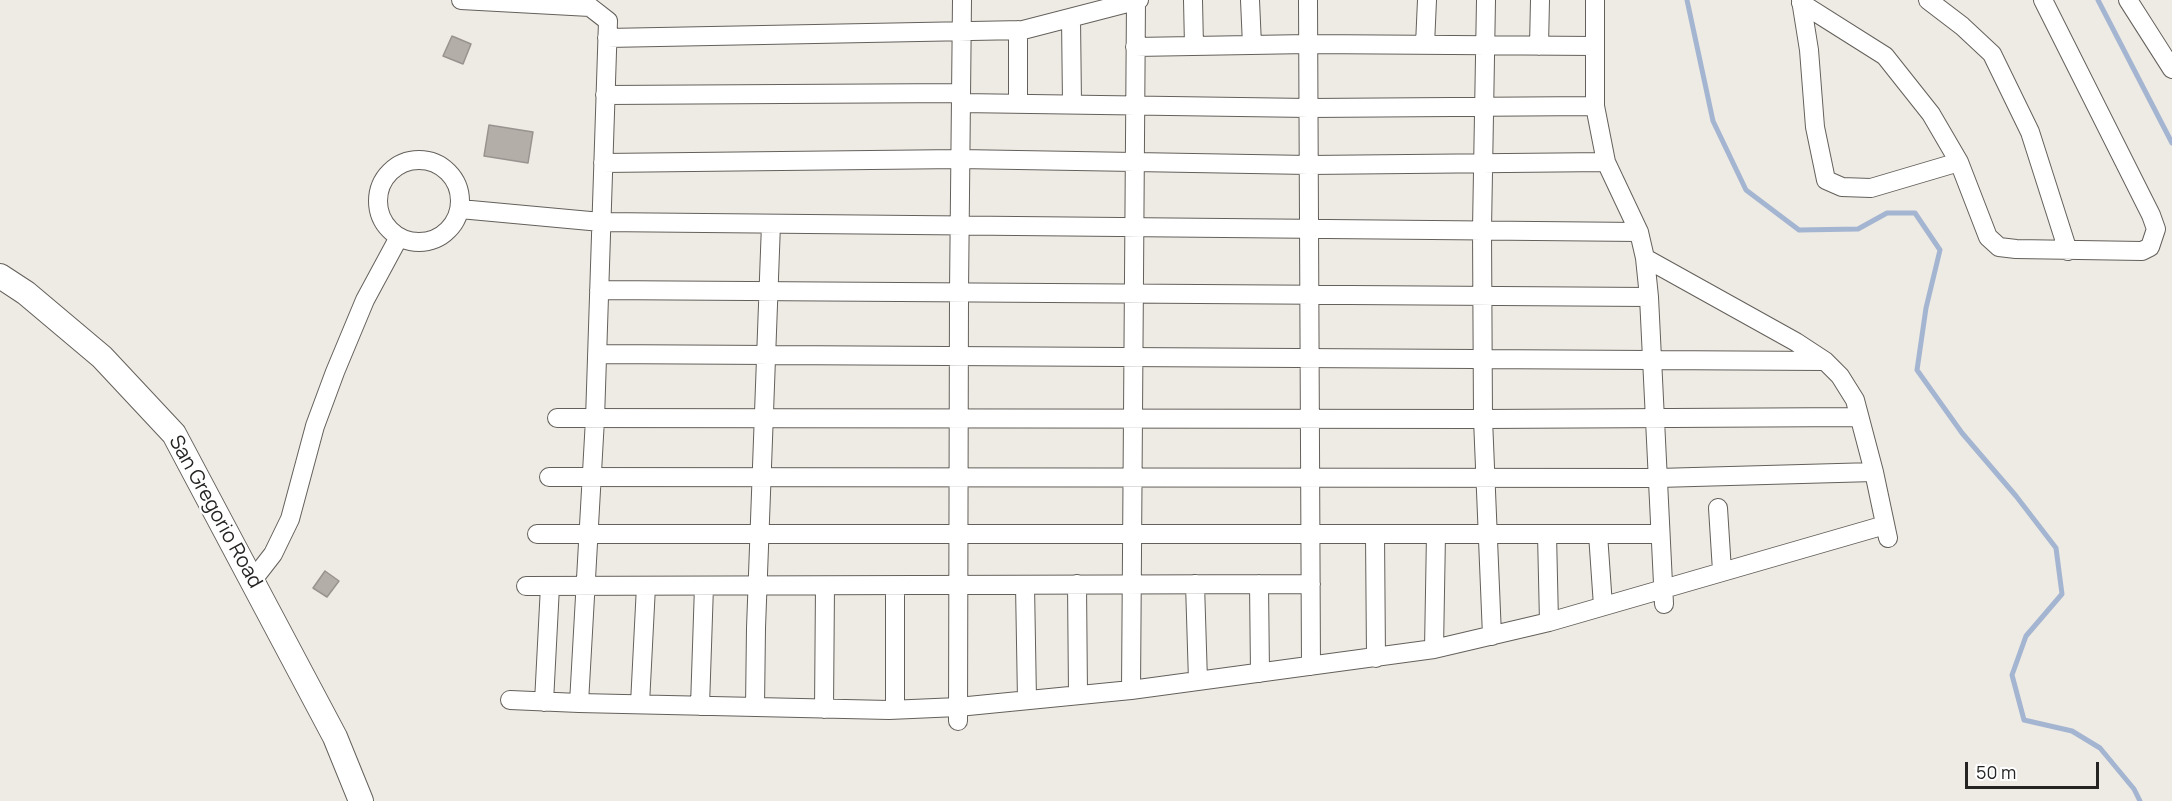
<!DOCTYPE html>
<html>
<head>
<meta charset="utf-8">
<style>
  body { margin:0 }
  #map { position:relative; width:2172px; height:801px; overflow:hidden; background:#eeeae4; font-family:Manrope,sans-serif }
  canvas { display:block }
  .scale { position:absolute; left:1965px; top:762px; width:134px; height:27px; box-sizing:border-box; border:3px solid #262422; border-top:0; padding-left:8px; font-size:18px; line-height:21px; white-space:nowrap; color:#262422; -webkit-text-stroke:4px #fff; paint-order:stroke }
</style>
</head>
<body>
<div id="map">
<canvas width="2172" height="801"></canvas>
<div class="scale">50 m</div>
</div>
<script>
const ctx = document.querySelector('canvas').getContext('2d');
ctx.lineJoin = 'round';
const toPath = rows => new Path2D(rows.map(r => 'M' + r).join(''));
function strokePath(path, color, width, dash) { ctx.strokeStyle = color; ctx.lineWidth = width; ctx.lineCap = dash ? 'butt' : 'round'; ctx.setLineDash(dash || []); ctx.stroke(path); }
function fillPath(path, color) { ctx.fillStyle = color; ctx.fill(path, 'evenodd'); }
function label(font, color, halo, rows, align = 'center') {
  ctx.font = font + ' Manrope,sans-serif'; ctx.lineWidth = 4.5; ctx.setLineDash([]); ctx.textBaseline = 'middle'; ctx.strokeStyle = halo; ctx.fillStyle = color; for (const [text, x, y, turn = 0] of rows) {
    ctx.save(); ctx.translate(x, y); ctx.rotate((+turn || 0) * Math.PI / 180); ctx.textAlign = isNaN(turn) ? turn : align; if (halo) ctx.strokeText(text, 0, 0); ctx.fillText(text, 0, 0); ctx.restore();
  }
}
const stream = toPath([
  [1687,0,1713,121,1746,190,1799,230,1858,229,1887,213,1915,213,1940,250,1926,308,1917,370,1962,433,2016,496,2056,548,2062,594,2026,636,2012,675,2024,720,2072,731,2100,748,2134,789,2140,801],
  [2098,0,2172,143]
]);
const building = toPath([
  [452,36,471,44,463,64,443,56,452,36],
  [489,125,533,132,528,163,484,156,489,125],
  [325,571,339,581,327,597,313,588,325,571]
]);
const street = toPath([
  [461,0,590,7,608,21,595,419,579,703],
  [1193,0,1194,46],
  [1250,0,1252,45],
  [1308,0,1311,666],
  [1486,0,1482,229,1483,419,1492,636],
  [1595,0,1595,106,1606,162,1639,232,1645,258,1649,297,1664,604],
  [1801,0,1809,50,1815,127,1826,180,1842,187,1871,188,1959,162],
  [1928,0,1962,26,1992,54,2030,132,2068,251],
  [2128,0,2172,69],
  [1801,3,1885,56,1931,114,1959,162,1988,237,1999,247,2016,249,2142,251,2150,247,2156,229,2151,215,2043,0],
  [1071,18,1072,104],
  [607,38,1023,30,1139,0],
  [1425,45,1427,0],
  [1539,46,1540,0],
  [1135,47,1308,44,1595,46],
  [605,95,961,93],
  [961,103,1309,108,1595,106],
  [1018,103,1018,30],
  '378 201a41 41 0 1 1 82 0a41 41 0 1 1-82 0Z',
  [603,163,960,159,1309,165,1606,162],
  [460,209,601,222,1639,232],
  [1645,258,1796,342,1825,361,1840,376,1855,400,1874,472,1888,538],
  [599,290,1649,297],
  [597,354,1825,361],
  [557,418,1483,419,1859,417],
  [549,477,1658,478,1874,472],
  [1718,508,1722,571],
  [537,534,1660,534],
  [1375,534,1376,658],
  [1547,534,1549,622],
  [1598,534,1603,606],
  [252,581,273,554,290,519,315,426,335,372,365,300,399,237],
  [1077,584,1078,694],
  [1195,584,1198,681],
  [1259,584,1260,673],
  [1025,585,1027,700],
  [526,586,1311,584],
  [895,586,895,709],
  [1434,649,1436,534],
  [1131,690,1136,1],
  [510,700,579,703,889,710,958,707,1131,690,1434,649,1549,622,1885,525],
  [544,702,550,586],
  [640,704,646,586],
  [700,706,704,586],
  [755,707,756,628,771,224],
  [824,709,825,586],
  [958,721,959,292,962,0]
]);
const secondary = toPath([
  [0,276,26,293,102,357,174,434,335,737,361,801]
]);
const streetNames = [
  ["San Gregorio Road",215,512,61]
];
strokePath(stream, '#a4b5d1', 5);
fillPath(building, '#b4aea9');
strokePath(building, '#98938e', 1.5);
strokePath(street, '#64605b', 20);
strokePath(secondary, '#64605b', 26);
strokePath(street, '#fff', 18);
strokePath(secondary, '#fff', 24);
label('20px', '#262422', '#fff', streetNames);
</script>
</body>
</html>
